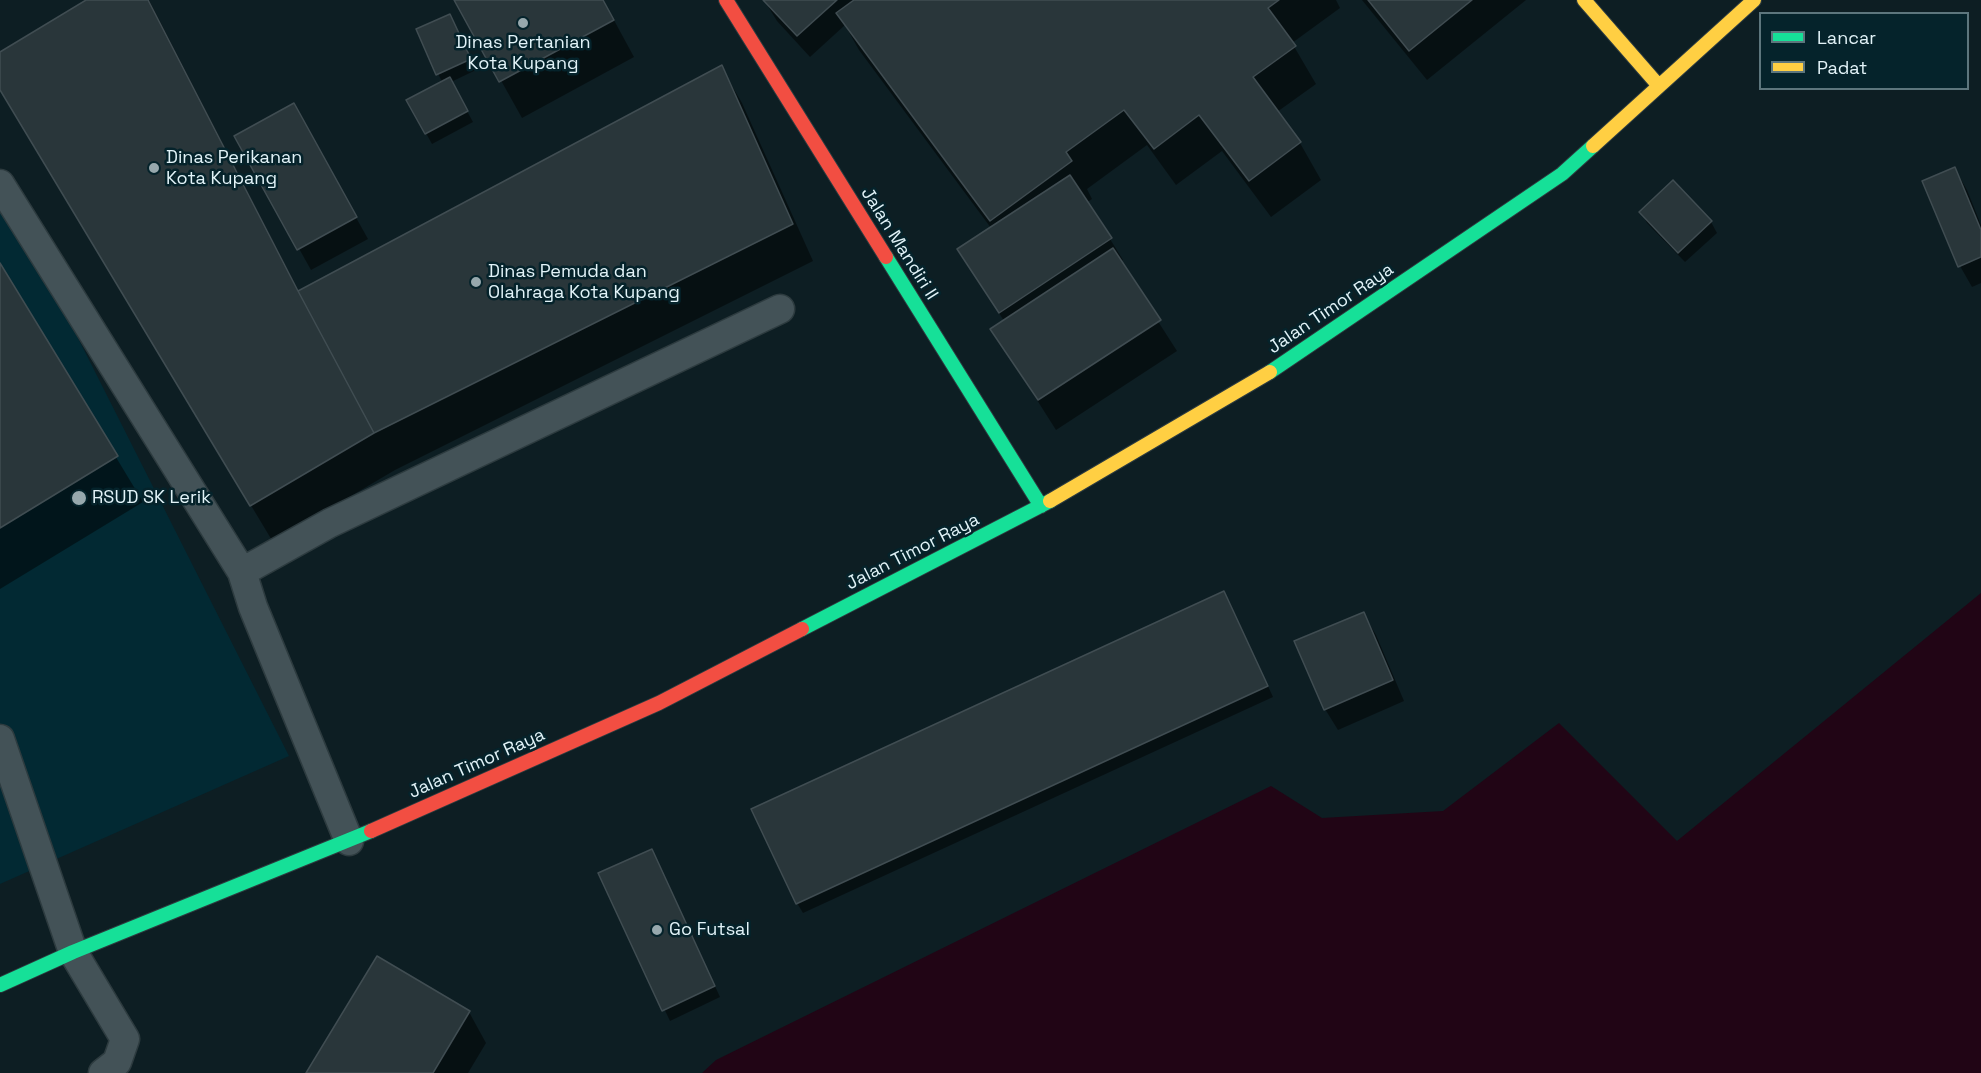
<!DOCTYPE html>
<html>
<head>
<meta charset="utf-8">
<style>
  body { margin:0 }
  #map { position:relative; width:1981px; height:1073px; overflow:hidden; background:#0d1e23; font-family:"Space Grotesk",sans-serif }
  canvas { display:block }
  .legend { position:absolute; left:1759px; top:12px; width:210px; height:78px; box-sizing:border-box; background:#05232b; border:2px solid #5d767d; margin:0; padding:8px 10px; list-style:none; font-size:18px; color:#e2f3f8 }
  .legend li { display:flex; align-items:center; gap:12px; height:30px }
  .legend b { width:30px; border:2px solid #5d767d }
</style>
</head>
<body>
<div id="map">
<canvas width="1981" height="1073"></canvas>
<ul class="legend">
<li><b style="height:8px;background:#16e098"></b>Lancar</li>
<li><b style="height:8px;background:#ffcf43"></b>Padat</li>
</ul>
</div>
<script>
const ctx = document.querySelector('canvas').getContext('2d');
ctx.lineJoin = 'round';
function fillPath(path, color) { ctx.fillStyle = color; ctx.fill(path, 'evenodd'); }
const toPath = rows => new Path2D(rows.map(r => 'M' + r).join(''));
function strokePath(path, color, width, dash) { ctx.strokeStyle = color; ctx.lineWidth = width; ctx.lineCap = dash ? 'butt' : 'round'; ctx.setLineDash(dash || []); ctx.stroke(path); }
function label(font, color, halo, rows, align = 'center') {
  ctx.font = font + ' "Space Grotesk",sans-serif'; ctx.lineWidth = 5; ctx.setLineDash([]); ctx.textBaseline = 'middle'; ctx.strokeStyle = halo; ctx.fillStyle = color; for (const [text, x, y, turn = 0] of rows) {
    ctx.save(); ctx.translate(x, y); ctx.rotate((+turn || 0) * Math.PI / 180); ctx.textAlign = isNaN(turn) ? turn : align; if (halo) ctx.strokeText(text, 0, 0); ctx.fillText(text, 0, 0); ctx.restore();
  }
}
const built = toPath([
  [0,194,28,239,289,756,0,884]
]);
const water = toPath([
  [1981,593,1981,1073,702,1073,716,1060,1271,786,1322,818,1443,811,1559,723,1677,841]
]);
const shadow = toPath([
  [89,0,149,0,299,292,721,67,742,103,813,261,395,470,273,542,0,88,0,54],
  [456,0,603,0,634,57,522,118],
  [764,0,1336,0,1340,8,1292,43,1316,84,1277,112,1300,143,1321,180,1271,217,1222,151,1176,185,1147,145,1087,189,1092,199,1086,203,1110,239,1123,260,1120,262,1177,351,1056,430,992,329,1004,321,959,249,991,228,859,50,845,25,810,57,777,21],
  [1362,0,1526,0,1427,80],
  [455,26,476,70,451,82,473,122,432,144,408,101,442,82,418,30],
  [305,126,368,239,311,270,236,136],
  [1955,169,1967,190,1981,225,1981,283,1972,287,1960,266],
  [1673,182,1711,222,1717,233,1685,262,1647,223,1641,212],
  [0,265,143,502,0,589],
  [1230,603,1273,697,803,913,797,903],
  [1363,613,1376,635,1404,701,1338,730,1325,709],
  [652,851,720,997,670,1021,600,874],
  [469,1012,486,1043,468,1073,308,1073]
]);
const building = toPath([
  [86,0,148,0,298,291,374,433,250,506,0,90,0,52,86,0],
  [454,0,603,0,614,20,499,82,454,0],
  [763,0,837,0,797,36,763,0],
  [854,0,1279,0,1268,8,1296,46,1253,77,1301,142,1249,181,1199,115,1154,149,1124,110,1066,152,1072,161,990,221,836,13,854,0],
  [1368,0,1472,0,1409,51,1368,0],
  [450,14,471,59,436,75,416,29,450,14],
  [722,65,793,224,374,433,298,291,722,65],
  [450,77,468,111,425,134,406,100,450,77],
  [294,103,357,217,297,250,234,136,294,103],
  [1955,167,1981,230,1981,257,1958,267,1922,181,1955,167],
  [1070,175,1112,238,999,313,957,249,1070,175],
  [1673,180,1712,221,1678,253,1639,212,1673,180],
  [1113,248,1161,320,1038,400,990,329,1113,248],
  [0,263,118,456,0,528,0,263],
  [1224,591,1268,686,796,904,751,809,1224,591],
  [1364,612,1393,680,1324,710,1294,641,1364,612],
  [652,849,715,986,662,1011,598,873,652,849],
  [377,956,470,1011,433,1073,306,1073,377,956]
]);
const lane = toPath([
  [0,184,242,572],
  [0,739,73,952,125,1039,117,1062,103,1073],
  [349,841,253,607,242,572,330,523,780,309]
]);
const fast = toPath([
  [886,257,1041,506],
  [1270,372,1562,174,1593,146],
  [802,629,1050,501],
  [0,985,73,952,371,831]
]);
const slow = toPath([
  [1584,0,1659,86],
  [1593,146,1754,0],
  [1050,501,1270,372]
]);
const jam = toPath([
  [726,0,886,257],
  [371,831,659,703,802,629]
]);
const markers = [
  [523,23,6,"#97a8ad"],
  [154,168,6,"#97a8ad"],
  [476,282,6,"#97a8ad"],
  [79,498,8,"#97a8ad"],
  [657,930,6,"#97a8ad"]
];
const poiNames = [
  ["Dinas Pertanian",523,43,"center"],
  ["Kota Kupang",523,64,"center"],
  ["Dinas Perikanan",166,158],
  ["Kota Kupang",166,179],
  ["Dinas Pemuda dan",488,272],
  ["Olahraga Kota Kupang",488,293],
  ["RSUD SK Lerik",92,498],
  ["Go Futsal",669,930]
];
const streetNames = [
  ["Jalan Mandiri II",899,244,58],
  ["Jalan Timor Raya",1331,309,-34],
  ["Jalan Timor Raya",913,552,-27],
  ["Jalan Timor Raya",477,764,-24]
];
fillPath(built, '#022933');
fillPath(water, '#210515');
fillPath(shadow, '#0007');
fillPath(building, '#29363a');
strokePath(building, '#404d52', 1.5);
strokePath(lane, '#2d3b3f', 31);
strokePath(fast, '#2d3b3f', 16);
strokePath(slow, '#2d3b3f', 16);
strokePath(jam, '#2d3b3f', 16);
strokePath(lane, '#435257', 28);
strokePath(fast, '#16e098', 14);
strokePath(slow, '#ffcf43', 14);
strokePath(jam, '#f24e42', 14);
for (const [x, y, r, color] of markers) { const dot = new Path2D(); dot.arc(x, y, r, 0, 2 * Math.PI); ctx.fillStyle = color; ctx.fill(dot); strokePath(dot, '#05232b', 2); }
label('18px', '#e2f3f8', '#05232b', poiNames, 'left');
label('18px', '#e2f3f8', '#05232b', streetNames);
</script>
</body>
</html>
